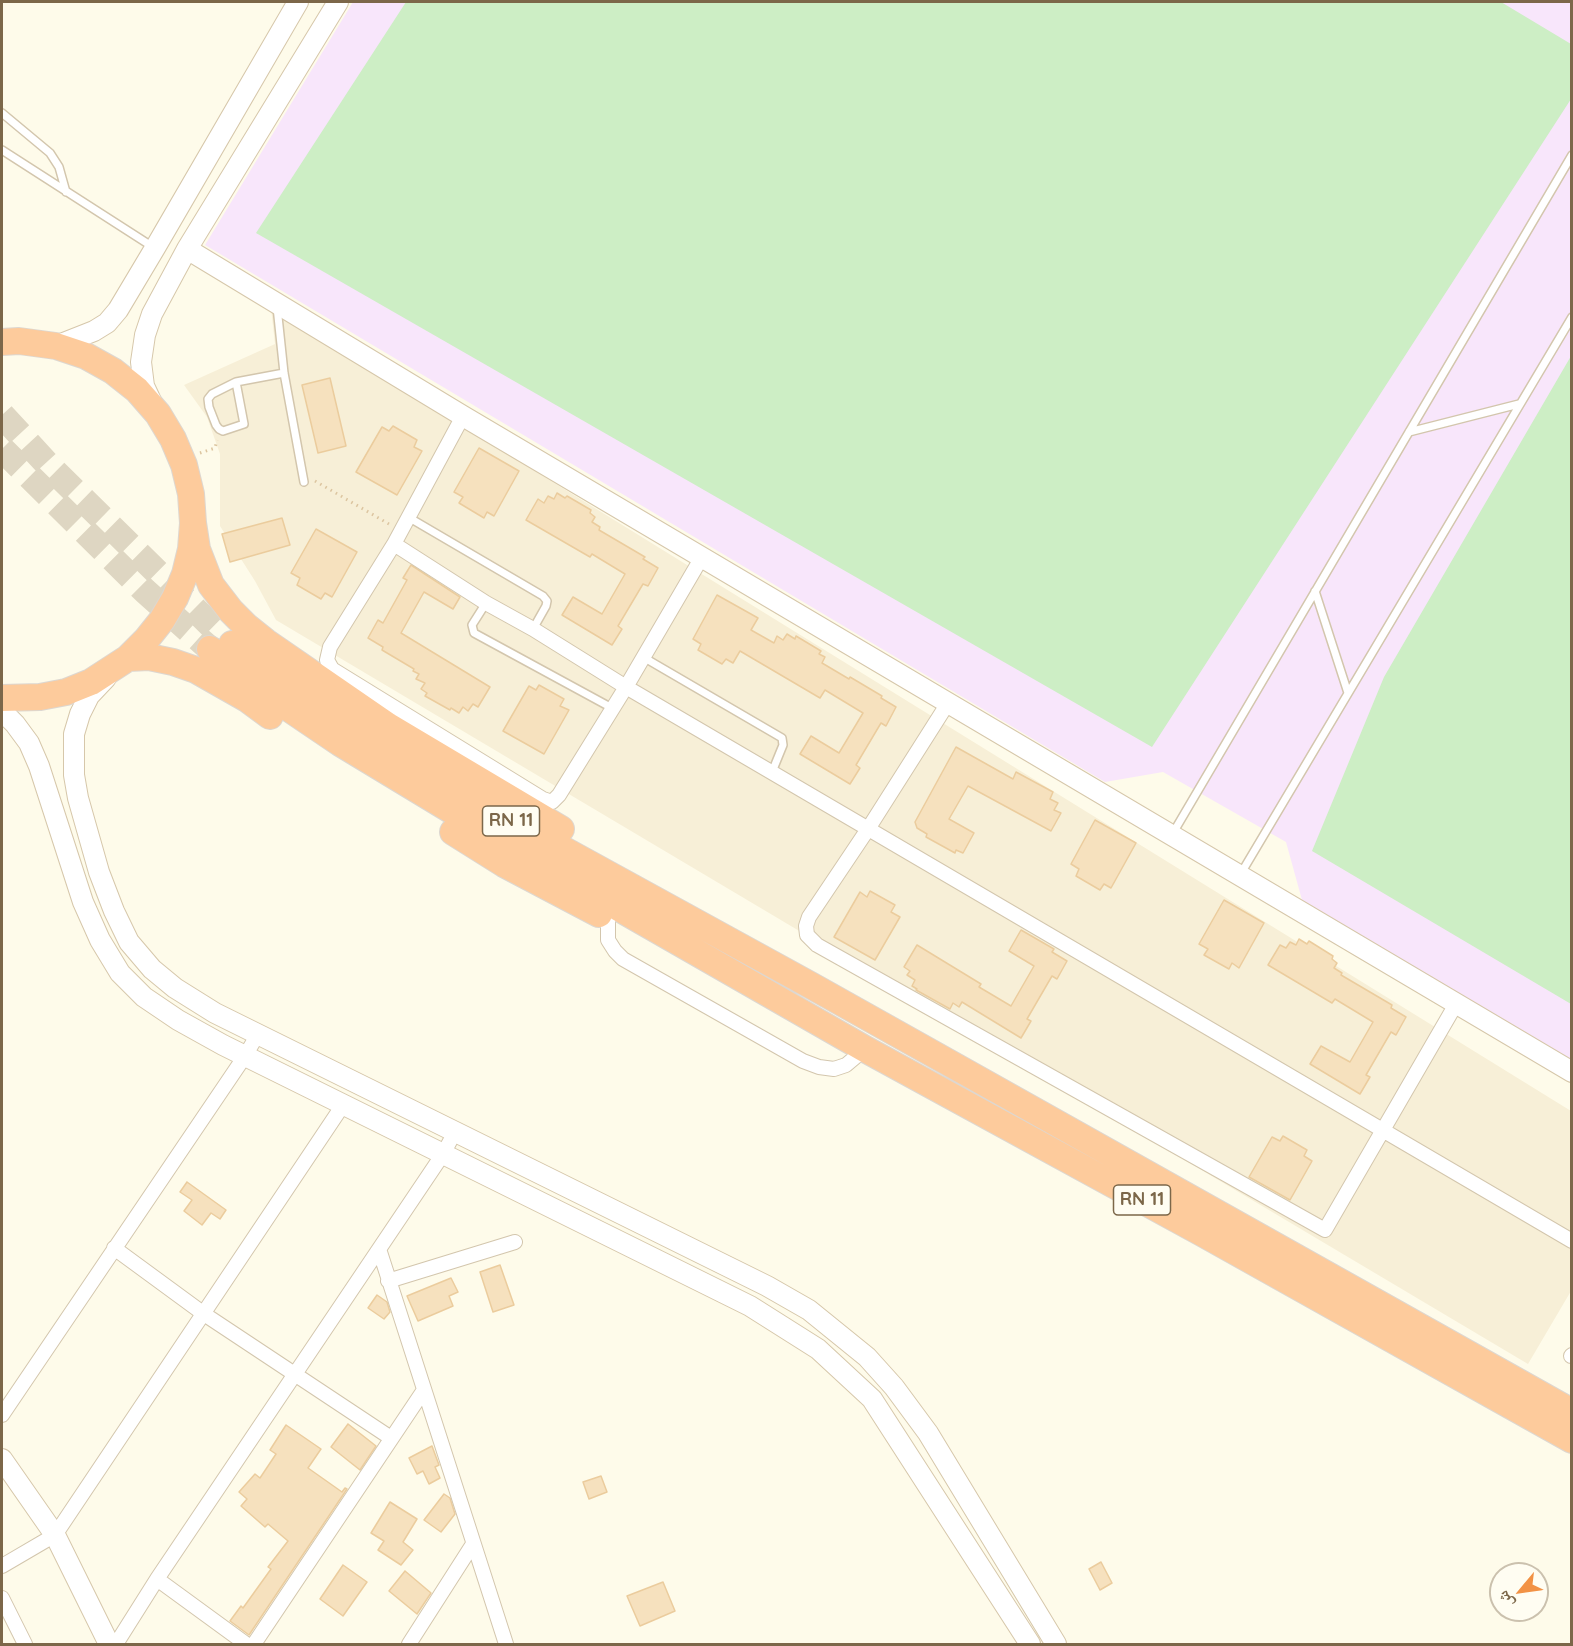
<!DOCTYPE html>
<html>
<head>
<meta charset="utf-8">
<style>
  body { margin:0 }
  #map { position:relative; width:1573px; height:1646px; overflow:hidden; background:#fefbea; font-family:Quicksand,"Noto Naskh Arabic",sans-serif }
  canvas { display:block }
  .frame { position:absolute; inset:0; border:3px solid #7c6749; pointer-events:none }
  .north { position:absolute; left:1489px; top:1562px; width:60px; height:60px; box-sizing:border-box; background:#fffdf2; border:2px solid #cbc1ae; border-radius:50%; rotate:241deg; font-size:16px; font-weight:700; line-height:24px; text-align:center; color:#7c6749 }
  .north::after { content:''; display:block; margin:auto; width:21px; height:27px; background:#f29245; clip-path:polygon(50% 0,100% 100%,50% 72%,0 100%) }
</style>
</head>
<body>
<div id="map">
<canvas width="1573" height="1646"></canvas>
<div class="frame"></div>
<div class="north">ش</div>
</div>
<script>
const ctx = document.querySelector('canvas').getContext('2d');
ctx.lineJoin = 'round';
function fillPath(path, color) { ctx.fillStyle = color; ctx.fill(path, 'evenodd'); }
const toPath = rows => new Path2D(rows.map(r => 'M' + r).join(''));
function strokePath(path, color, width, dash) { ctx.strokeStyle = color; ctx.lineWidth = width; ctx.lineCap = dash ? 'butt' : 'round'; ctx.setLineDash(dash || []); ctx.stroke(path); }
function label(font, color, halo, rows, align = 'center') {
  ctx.font = font + ' Quicksand,sans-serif'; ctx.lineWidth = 6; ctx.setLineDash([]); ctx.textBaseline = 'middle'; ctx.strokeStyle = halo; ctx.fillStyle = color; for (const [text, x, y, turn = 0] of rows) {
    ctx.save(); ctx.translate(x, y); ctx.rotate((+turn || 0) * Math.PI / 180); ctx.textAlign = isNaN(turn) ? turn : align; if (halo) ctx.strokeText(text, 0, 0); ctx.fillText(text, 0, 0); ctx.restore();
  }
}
const residential = toPath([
  [271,308,1571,1111,1571,1291,1528,1364,276,620,255,581,220,526,220,454,207,417,184,385,275,344]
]);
const education = toPath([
  [353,2,1571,2,1571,1060,1302,900,1286,842,1163,772,1105,782,205,245]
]);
const green = toPath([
  [406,2,1501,2,1571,44,1571,99,1152,747,256,233],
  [1571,356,1571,1004,1312,851,1384,677]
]);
const building = toPath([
  [330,378,346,446,318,453,302,385,330,378],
  [393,426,417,440,414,447,422,451,397,495,356,472,382,427,389,431,393,426],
  [479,448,519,471,494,516,487,512,484,518,459,503,463,497,454,492,479,448],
  [557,493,565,498,567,496,591,510,590,513,595,517,592,522,600,527,599,530,645,557,643,559,658,568,648,586,643,584,618,626,622,629,612,645,562,615,573,597,602,614,625,574,592,554,590,557,526,520,538,499,544,503,548,496,554,499,557,493],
  [282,518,290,545,230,562,222,534,282,518],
  [316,529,357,552,332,597,325,593,321,599,297,585,300,578,291,573,316,529],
  [411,565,460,597,453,609,424,592,401,633,490,687,478,707,473,704,468,711,463,707,459,713,451,708,450,710,425,696,427,693,421,689,425,683,416,679,419,674,413,671,414,669,382,650,383,647,368,638,378,620,383,623,407,580,403,578,411,565],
  [717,595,758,618,751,630,774,643,777,636,783,640,787,634,795,639,796,636,821,651,819,654,825,657,822,663,849,679,850,677,882,696,881,698,896,707,886,726,881,723,856,765,860,768,850,784,800,754,811,736,839,753,863,713,825,690,820,698,740,651,733,663,726,659,722,664,698,650,701,644,693,639,717,595],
  [539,685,564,699,560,706,569,710,544,754,503,731,529,686,536,690,539,685],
  [956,747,1013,779,1016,772,1053,792,1050,799,1058,803,1054,810,1061,813,1051,831,968,786,949,819,974,833,963,853,956,850,955,853,926,837,927,834,917,828,915,822,956,747],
  [1095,820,1136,843,1111,888,1104,884,1100,890,1076,876,1079,869,1071,864,1095,820],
  [870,891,895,905,891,912,900,917,875,960,834,937,860,892,867,897,870,891],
  [1224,900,1264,923,1239,968,1232,963,1229,969,1204,955,1208,949,1199,944,1224,900],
  [1021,930,1054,949,1052,952,1067,961,1057,979,1052,976,1027,1019,1031,1021,1021,1038,962,1002,959,1007,953,1003,950,1009,916,990,917,989,912,986,915,980,907,975,910,971,904,967,917,945,981,984,979,987,1011,1006,1034,966,1009,951,1021,930],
  [1299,939,1307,944,1309,941,1333,956,1332,959,1337,963,1334,968,1342,973,1341,975,1392,1005,1391,1008,1406,1017,1396,1035,1391,1032,1366,1075,1370,1077,1360,1094,1310,1064,1321,1046,1350,1062,1373,1022,1335,999,1332,1003,1268,965,1280,945,1286,948,1290,942,1296,945,1299,939],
  [1283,1136,1307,1150,1304,1156,1312,1161,1290,1200,1249,1177,1272,1137,1280,1141,1283,1136],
  [187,1182,226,1210,220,1219,211,1213,202,1225,184,1211,192,1200,180,1192,187,1182],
  [500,1265,514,1305,493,1312,480,1272,500,1265],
  [451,1278,458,1292,449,1296,453,1306,418,1321,407,1296,451,1278],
  [377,1295,387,1302,390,1312,384,1319,368,1308,377,1295],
  [348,1424,376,1446,360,1470,331,1447,348,1424],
  [286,1425,321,1449,308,1468,342,1492,345,1488,347,1489,249,1635,230,1621,241,1606,243,1608,271,1569,268,1567,288,1541,268,1524,265,1527,241,1506,247,1499,239,1492,255,1474,260,1478,276,1454,270,1450,286,1425],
  [432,1446,439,1465,435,1467,440,1478,429,1484,423,1471,417,1474,409,1458,432,1446],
  [601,1476,607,1492,589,1499,583,1482,601,1476],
  [444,1494,450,1498,455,1514,441,1532,424,1520,444,1494],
  [390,1502,417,1519,403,1542,413,1550,401,1565,378,1550,384,1541,371,1533,390,1502],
  [1101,1562,1112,1583,1100,1590,1089,1569,1101,1562],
  [343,1565,367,1582,343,1616,320,1599,343,1565],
  [405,1571,431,1593,417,1614,389,1591,405,1571],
  [663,1582,675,1611,640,1626,627,1596,663,1582]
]);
const highwayTunnel = toPath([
  [2,415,49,466,222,636],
  [2,449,145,591,210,649]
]);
const path = toPath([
  [200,453,215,448,217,440],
  [315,481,389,524]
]);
const lane = toPath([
  [2,113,50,153,59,167,66,192],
  [2,150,153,247],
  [277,307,284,373,304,482],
  [236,382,244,424,223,431,219,429,216,425,209,407,208,399,212,394,236,382,284,373],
  [1409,432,1519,404],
  [408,517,543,596,547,601,546,606,533,629],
  [1315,591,1348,693],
  [486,603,472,625,474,633,612,708],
  [643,657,782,738,783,745,772,772],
  [1173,833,1572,155],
  [1240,875,1572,317]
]);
const street = toPath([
  [463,416,394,544,486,603,533,629,626,687,1572,1241],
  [394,544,330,647,327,660,332,669,543,799,552,802,559,795,626,687,702,557],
  [948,703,868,829,809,917,806,926,807,935,817,945,1325,1230,1456,1004],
  [608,918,608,940,615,951,623,959,803,1061,819,1067,834,1069,846,1065,865,1049],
  [114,1248,204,1314,391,1438],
  [379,1249,506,1644],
  [388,1281,515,1242],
  [1571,1356,1572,1355],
  [2,1415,245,1056,258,1034],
  [2,1566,55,1535,343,1105],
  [157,1579,246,1644],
  [2,1598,25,1644],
  [116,1644,157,1579,443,1154,455,1132],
  [254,1644,424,1390],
  [409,1644,473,1544]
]);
const secondary = toPath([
  [187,249,463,416,1572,1072],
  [56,346,94,331,107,323,118,310,155,248,298,2],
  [152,403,144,386,141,362,145,335,152,314,187,249,338,2],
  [106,678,89,696,80,714,74,734,74,775,78,798,99,872,114,911,129,942,152,969,175,988,215,1013,767,1286,809,1310,867,1357,894,1387,928,1433,1056,1644],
  [2,711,15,724,29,743,39,766,83,902,100,940,120,973,144,997,178,1020,223,1045,750,1306,818,1349,872,1399,1030,1644],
  [2,1459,55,1535,109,1644]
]);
const highway = toPath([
  [2,342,19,341,56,346,86,356,113,371,137,390,158,414,173,439,184,465,191,494,193,523,191,549,185,574,175,598,162,620,146,640,128,658,91,682,66,692,40,697,2,698],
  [193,523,197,549,211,585,231,611,246,626,266,642,388,726,561,829],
  [232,644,341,720,513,822,812,986,1572,1412],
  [210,649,275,699,340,743,502,841,865,1049,1202,1233,1572,1440],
  [128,658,149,657,173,662,196,670,247,699,270,716],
  [453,832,504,864,599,914]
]);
const shields = [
  [511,821,57],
  [1142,1200,57]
];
const shieldNames = [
  ["RN 11",511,821],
  ["RN 11",1142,1200]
];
fillPath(residential, '#f7efd7');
fillPath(education, '#f8e6fb');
fillPath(green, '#cdeec5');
fillPath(building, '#f6e1be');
strokePath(building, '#ebcc9d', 1.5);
strokePath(highwayTunnel, '#ded6c2', 26, [26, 13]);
strokePath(lane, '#d3c6ad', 10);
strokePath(street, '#d3c6ad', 16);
strokePath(secondary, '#d6c7aa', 22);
strokePath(highway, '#ddd7d0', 28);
strokePath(path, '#dcc5a0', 3, [1.5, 4.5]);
strokePath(lane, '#fff', 7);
strokePath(street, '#fff', 14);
strokePath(secondary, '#fff', 20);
strokePath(highway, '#fdcb9c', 26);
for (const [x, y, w] of shields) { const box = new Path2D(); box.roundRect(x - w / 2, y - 15, w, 30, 4.5); ctx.fillStyle = '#fffdf2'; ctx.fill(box); strokePath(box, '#7c6749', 1.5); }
label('bold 18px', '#7c6749', null, shieldNames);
</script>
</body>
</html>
